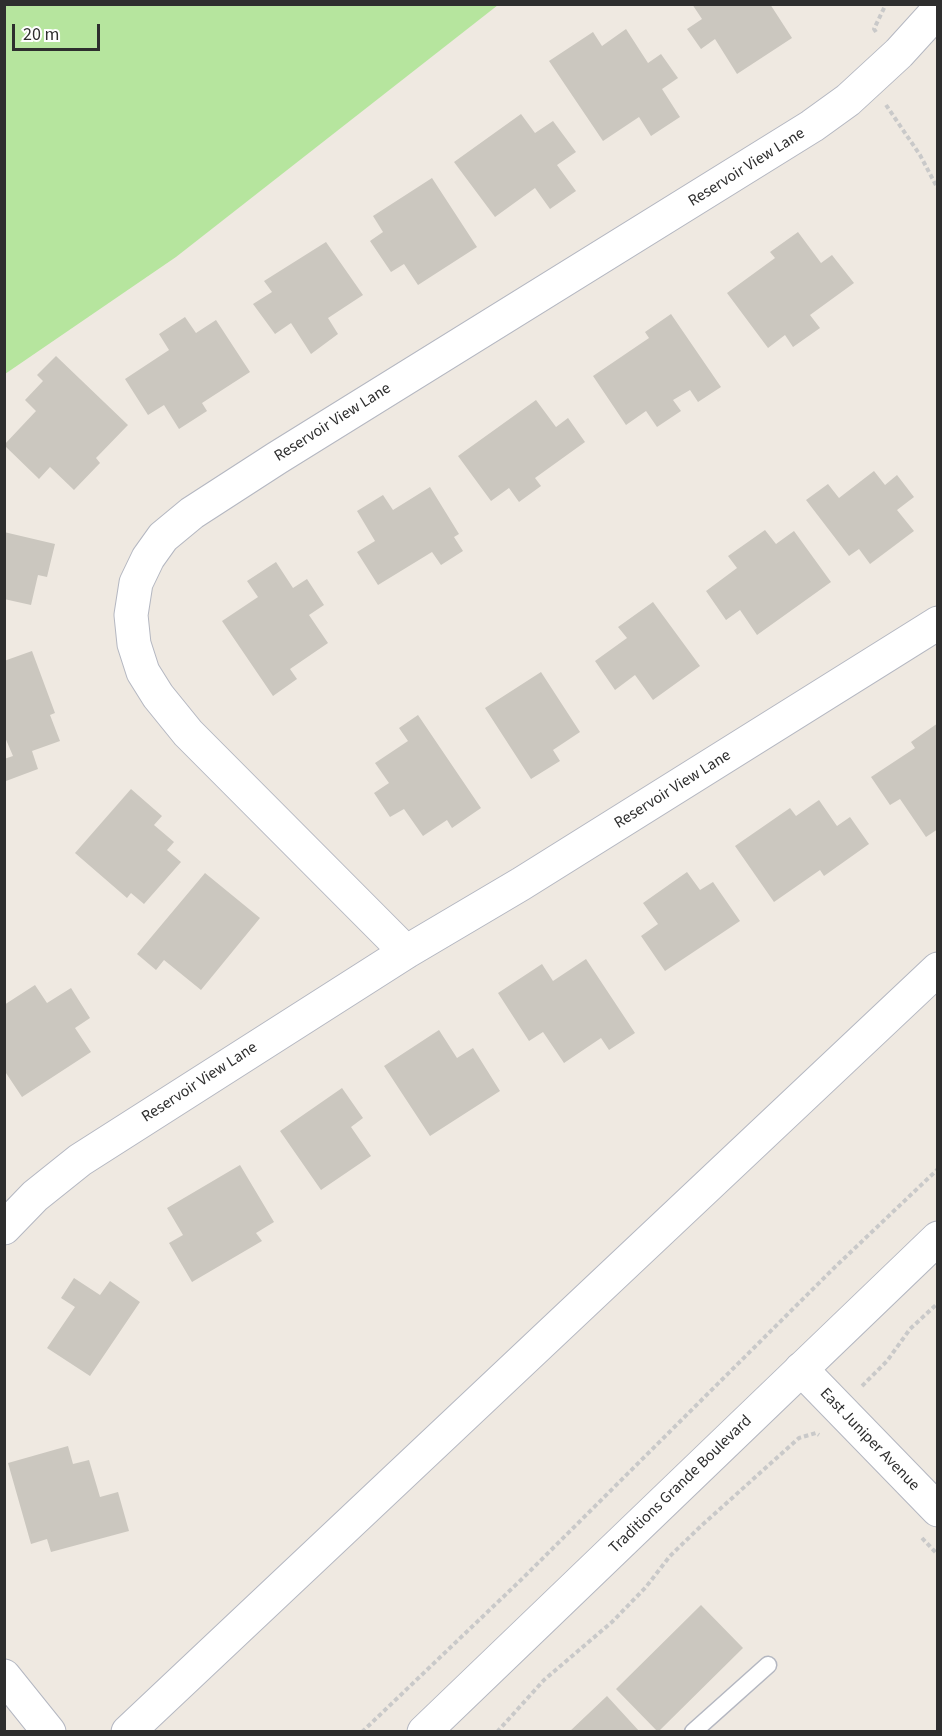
<!DOCTYPE html>
<html>
<head>
<meta charset="utf-8">
<style>
  body { margin:0 }
  #map { position:relative; width:942px; height:1736px; overflow:hidden; background:#efe9e1; font-family:"Source Sans 3",sans-serif }
  canvas { display:block }
  .frame { position:absolute; inset:0; border:6px solid #2e2e2e; pointer-events:none }
  .scale { position:absolute; left:12px; top:24px; width:88px; height:27px; box-sizing:border-box; border:3px solid #2e2e2e; border-top:0; padding-left:8px; font-size:18px; line-height:21px; white-space:nowrap; color:#2e2e2e; -webkit-text-stroke:4px #fff; paint-order:stroke }
</style>
</head>
<body>
<div id="map">
<canvas width="942" height="1736"></canvas>
<div class="frame"></div>
<div class="scale">20 m</div>
</div>
<script>
const ctx = document.querySelector('canvas').getContext('2d');
ctx.lineJoin = 'round';
function fillPath(path, color) { ctx.fillStyle = color; ctx.fill(path, 'evenodd'); }
const toPath = rows => new Path2D(rows.map(r => 'M' + r).join(''));
function strokePath(path, color, width, dash) { ctx.strokeStyle = color; ctx.lineWidth = width; ctx.lineCap = dash ? 'butt' : 'round'; ctx.setLineDash(dash || []); ctx.stroke(path); }
function label(font, color, halo, rows, align = 'center') {
  ctx.font = font + ' "Source Sans 3",sans-serif'; ctx.lineWidth = 5; ctx.setLineDash([]); ctx.textBaseline = 'middle'; ctx.strokeStyle = halo; ctx.fillStyle = color; for (const [text, x, y, turn = 0] of rows) {
    ctx.save(); ctx.translate(x, y); ctx.rotate((+turn || 0) * Math.PI / 180); ctx.textAlign = isNaN(turn) ? turn : align; if (halo) ctx.strokeText(text, 0, 0); ctx.fillText(text, 0, 0); ctx.restore();
  }
}
const green = toPath([
  [5,4,498,4,498,5,176,257,5,374]
]);
const building = toPath([
  [692,4,770,4,792,38,737,74,715,39,701,49,687,29,702,19],
  [626,29,648,63,661,54,678,78,662,89,680,117,651,136,639,117,603,141,549,61,593,32,602,46],
  [521,114,535,133,553,121,576,152,557,165,576,191,550,209,535,188,495,217,454,162],
  [432,178,477,247,418,285,404,264,391,272,370,241,383,232,373,216],
  [798,232,821,263,832,255,854,283,810,315,820,328,793,347,785,335,768,348,727,293,775,258,770,252],
  [326,242,363,295,328,318,338,334,311,354,291,323,275,334,253,304,272,292,264,281],
  [671,314,721,387,698,402,690,390,673,400,681,411,657,427,646,411,626,425,593,376,649,338,645,332],
  [185,317,196,333,216,320,250,372,202,403,207,411,179,429,164,405,148,415,125,379,169,350,159,334],
  [56,356,128,425,96,458,100,463,74,490,50,467,39,479,4,445,36,411,25,400,43,381,37,375],
  [536,400,556,427,568,418,585,442,535,478,541,486,519,502,509,488,491,501,458,456],
  [874,471,885,485,897,475,914,497,897,510,914,531,870,564,859,549,849,556,806,500,828,484,839,498],
  [430,487,459,534,454,537,463,551,441,565,432,552,378,585,357,552,375,541,357,511,383,495,393,510],
  [765,530,776,544,794,531,831,582,757,635,740,610,726,620,706,591,737,568,728,556],
  [4,532,55,544,47,577,38,575,31,605,4,599],
  [276,562,293,588,307,579,324,605,309,615,328,643,290,669,297,679,273,696,222,621,258,597,247,581],
  [653,602,700,666,653,700,635,675,615,690,595,661,627,638,618,627],
  [32,651,55,713,50,715,60,741,32,751,38,769,6,781,4,759,13,756,4,735,4,661],
  [541,672,580,732,553,750,560,761,531,779,485,708],
  [418,715,481,808,452,828,447,820,423,836,404,809,390,817,374,793,389,783,375,763,408,741,399,728],
  [938,723,938,829,926,837,900,799,890,805,871,777,915,748,911,742],
  [131,789,162,816,154,825,174,842,167,850,181,862,144,904,131,893,127,898,75,853],
  [819,800,837,826,850,817,869,844,824,876,820,870,774,902,735,846,790,808,796,816],
  [687,872,700,890,713,882,740,921,665,971,641,936,658,924,643,903],
  [205,873,260,918,201,990,164,960,156,970,137,954],
  [586,959,635,1033,609,1050,601,1038,564,1063,543,1032,529,1041,498,993,542,964,553,981],
  [35,985,47,1003,71,988,90,1018,75,1028,91,1052,22,1097,4,1070,4,1005],
  [439,1030,457,1058,473,1048,500,1091,430,1136,384,1066],
  [342,1088,363,1118,351,1127,371,1156,321,1190,280,1131],
  [240,1165,274,1222,256,1233,262,1241,192,1282,169,1243,183,1235,167,1208],
  [74,1278,100,1295,110,1281,140,1302,90,1376,47,1348,75,1307,61,1298],
  [68,1446,73,1464,89,1460,100,1497,118,1492,129,1531,51,1552,47,1539,31,1544,8,1463],
  [701,1605,743,1648,658,1732,616,1689],
  [607,1696,640,1732,569,1732]
]);
const path = toPath([
  [876,32,874,29,886,4],
  [886,105,920,155,938,189],
  [862,1386,887,1361,910,1329,938,1303],
  [922,1538,938,1555],
  [362,1732,524,1577,835,1267,938,1169],
  [497,1732,544,1680,612,1622,646,1587,670,1556,702,1525,799,1438,816,1433,819,1435]
]);
const service = toPath([
  [693,1732,768,1665]
]);
const minor = toPath([
  [406,952,188,733,158,696,143,672,134,644,131,615,136,583,148,558,163,537,192,513,277,458,812,126,848,100,899,53,938,10],
  [4,1228,35,1196,80,1160,406,952,521,884,938,623],
  [4,1676,49,1732],
  [128,1732,938,969]
]);
const tertiary = toPath([
  [801,1369,938,1510]
]);
const secondary = toPath([
  [424,1732,938,1238]
]);
const streetNames = [
  ["Reservoir View Lane",747,168,-32],
  ["Reservoir View Lane",333,423,-32],
  ["Reservoir View Lane",673,790,-32],
  ["Reservoir View Lane",200,1083,-33],
  ["East Juniper Avenue",869,1440,46],
  ["Traditions Grande Boulevard",681,1485,-44]
];
fillPath(green, '#b6e59e');
fillPath(building, '#cbc7bf');
strokePath(service, '#b4b7c1', 19);
strokePath(minor, '#b4b7c1', 35);
strokePath(tertiary, '#b4b7c1', 35);
strokePath(secondary, '#b4b7c1', 35);
strokePath(path, '#c9c9c9', 4, [4.5, 3]);
strokePath(service, '#fff', 16);
strokePath(minor, '#fff', 33);
strokePath(tertiary, '#fff', 33);
strokePath(secondary, '#fff', 33);
label('16px', '#2e2e2e', '#fff', streetNames);
</script>
</body>
</html>
